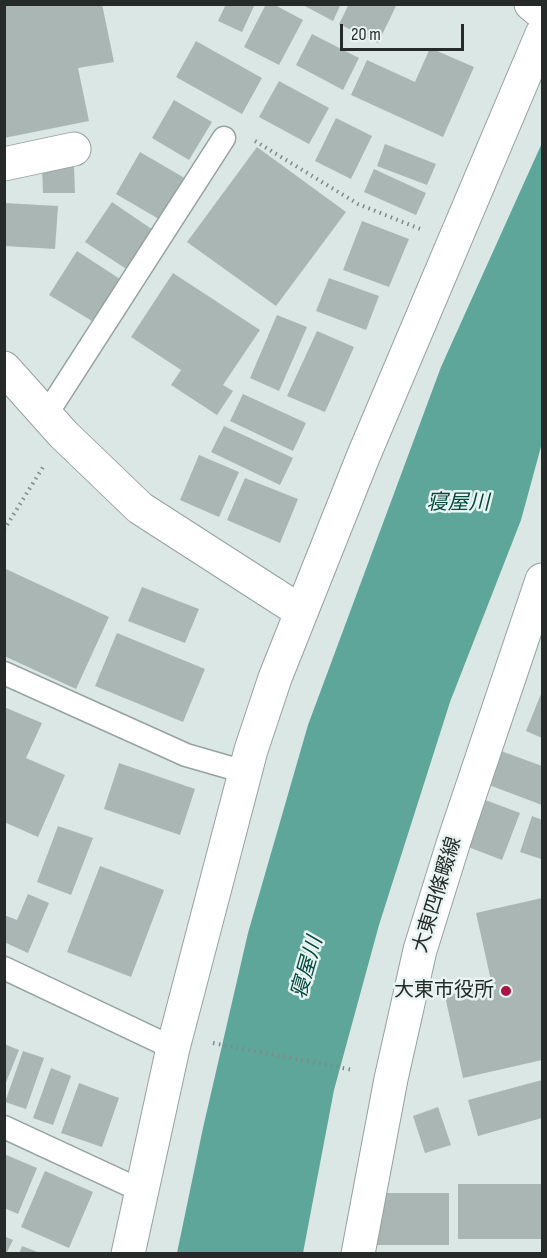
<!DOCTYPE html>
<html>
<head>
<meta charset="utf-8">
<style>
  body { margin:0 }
  #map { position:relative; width:547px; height:1258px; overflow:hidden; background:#dae7e4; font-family:"Sofia Sans Condensed",sans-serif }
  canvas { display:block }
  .frame { position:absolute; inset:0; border:6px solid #262a29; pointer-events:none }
  .scale { position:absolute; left:340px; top:24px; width:124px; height:27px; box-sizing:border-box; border:3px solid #262a29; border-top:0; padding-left:8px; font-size:18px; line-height:21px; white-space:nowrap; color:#262a29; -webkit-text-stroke:4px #e8f4f1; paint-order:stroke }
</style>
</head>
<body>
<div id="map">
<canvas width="547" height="1258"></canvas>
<div class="frame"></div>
<div class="scale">20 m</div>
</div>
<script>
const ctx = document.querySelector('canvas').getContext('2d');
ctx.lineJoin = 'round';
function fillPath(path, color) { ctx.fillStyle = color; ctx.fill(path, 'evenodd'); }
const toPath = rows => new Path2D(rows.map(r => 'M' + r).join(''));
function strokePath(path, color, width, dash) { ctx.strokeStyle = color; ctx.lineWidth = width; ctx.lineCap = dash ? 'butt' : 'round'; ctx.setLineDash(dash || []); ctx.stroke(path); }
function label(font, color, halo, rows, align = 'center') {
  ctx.font = font + ' "Sofia Sans Condensed","Noto Sans JP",sans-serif'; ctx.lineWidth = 5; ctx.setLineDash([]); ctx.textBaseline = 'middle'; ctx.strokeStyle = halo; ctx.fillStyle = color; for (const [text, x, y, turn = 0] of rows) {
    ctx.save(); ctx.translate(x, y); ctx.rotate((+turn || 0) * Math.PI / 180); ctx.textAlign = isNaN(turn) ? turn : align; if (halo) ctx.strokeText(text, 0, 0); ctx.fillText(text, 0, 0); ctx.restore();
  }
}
const water = toPath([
  [542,143,542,443,521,520,450,702,379,925,334,1090,303,1253,177,1253,203,1128,248,933,308,725,441,367]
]);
const building = toPath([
  [4,4,102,4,114,62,78,68,89,121,4,138],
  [226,4,255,4,242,32,218,21],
  [266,4,273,4,303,20,279,65,244,47],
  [301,4,341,4,333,21],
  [349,4,397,4,378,43,339,24],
  [312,34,359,58,343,90,296,65],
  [196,41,262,78,242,114,176,77],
  [430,48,474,67,443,137,351,95,367,60,415,82],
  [279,81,329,108,309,144,259,117],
  [174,100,212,122,189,160,152,138],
  [336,118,372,136,351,179,315,161],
  [385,144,436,164,427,185,377,166],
  [257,147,346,212,276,306,187,242],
  [140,152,188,180,164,222,116,194],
  [74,166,75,193,43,193,42,167],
  [374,169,426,193,416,215,364,192],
  [112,202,156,232,131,272,85,242],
  [4,203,58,206,55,249,4,246],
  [362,221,409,239,389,287,343,270],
  [77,251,120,279,92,321,49,295],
  [173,273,260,330,223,385,233,391,217,415,171,385,181,370,131,337],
  [329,278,379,296,366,330,316,311],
  [277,315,307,327,279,391,250,378],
  [317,331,354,347,325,412,287,396],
  [243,394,306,423,293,451,230,421],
  [224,426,293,458,280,485,211,452],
  [199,455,239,472,219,517,180,500],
  [245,478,298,499,280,543,227,520],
  [6,569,109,617,76,689,4,656],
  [142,587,199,609,185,643,128,621],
  [117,633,205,669,183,722,95,686],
  [541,694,542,695,542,738,526,731],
  [4,707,42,723,26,758,65,775,38,837,4,822],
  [501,751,542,766,542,805,489,785],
  [119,763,195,789,180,835,104,809],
  [480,798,520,813,502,860,463,845],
  [532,816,542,820,542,854,541,859,520,852],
  [58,826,93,838,71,895,37,882],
  [100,866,164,890,131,977,67,952],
  [28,894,49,903,28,953,4,942,4,915,17,920],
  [542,898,542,1060,463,1078,445,996,492,985,476,913],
  [4,1044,19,1050,5,1085,4,1085],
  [23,1051,44,1058,26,1109,5,1102],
  [51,1068,71,1076,53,1125,33,1118],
  [542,1080,542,1118,478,1136,468,1100],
  [79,1083,119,1098,102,1147,61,1133],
  [438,1107,451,1145,425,1153,413,1116],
  [4,1154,37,1168,18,1214,4,1208],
  [45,1171,93,1192,69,1248,21,1227],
  [458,1184,542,1184,542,1239,458,1239],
  [374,1193,449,1193,449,1245,374,1245],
  [4,1236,13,1240,6,1254,4,1254],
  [22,1246,40,1253,40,1254,19,1254]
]);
const path = toPath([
  [255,141,358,204,420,229],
  [4,530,43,467],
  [213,1043,353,1070]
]);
const lane = toPath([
  [46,415,224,138],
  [4,673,186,755,245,772],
  [4,968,173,1048],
  [4,1127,142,1191]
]);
const street = toPath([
  [4,164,74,149]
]);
const secondary = toPath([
  [531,4,542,13],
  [4,368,63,434,140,508,300,611],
  [128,1254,173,1048,251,750,275,678,363,457,542,34],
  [358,1254,391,1079,420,950,454,841,542,580]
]);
const markers = [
  [506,991,6,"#a91445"]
];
const streetNames = [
  ["大東四條畷線",438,895,-73]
];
const poiNames = [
  ["大東市役所",494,991]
];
const waterNames = [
  ["寝屋川",458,504],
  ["寝屋川",308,968,-74]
];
fillPath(water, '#5ea699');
fillPath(building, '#aab6b4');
strokePath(lane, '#96a29f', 25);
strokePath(street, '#96a29f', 35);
strokePath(secondary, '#96a29f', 35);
strokePath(path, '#828a88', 4, [1.5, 4.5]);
strokePath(lane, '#fff', 22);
strokePath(street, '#fff', 33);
strokePath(secondary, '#fff', 33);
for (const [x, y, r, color] of markers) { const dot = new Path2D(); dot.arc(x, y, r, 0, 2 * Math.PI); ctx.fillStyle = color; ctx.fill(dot); strokePath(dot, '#e8f4f1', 2); }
label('20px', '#262a29', '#e8f4f1', streetNames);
label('20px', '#262a29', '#e8f4f1', poiNames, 'right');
label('italic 21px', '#04483f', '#e8f4f1', waterNames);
</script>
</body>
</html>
